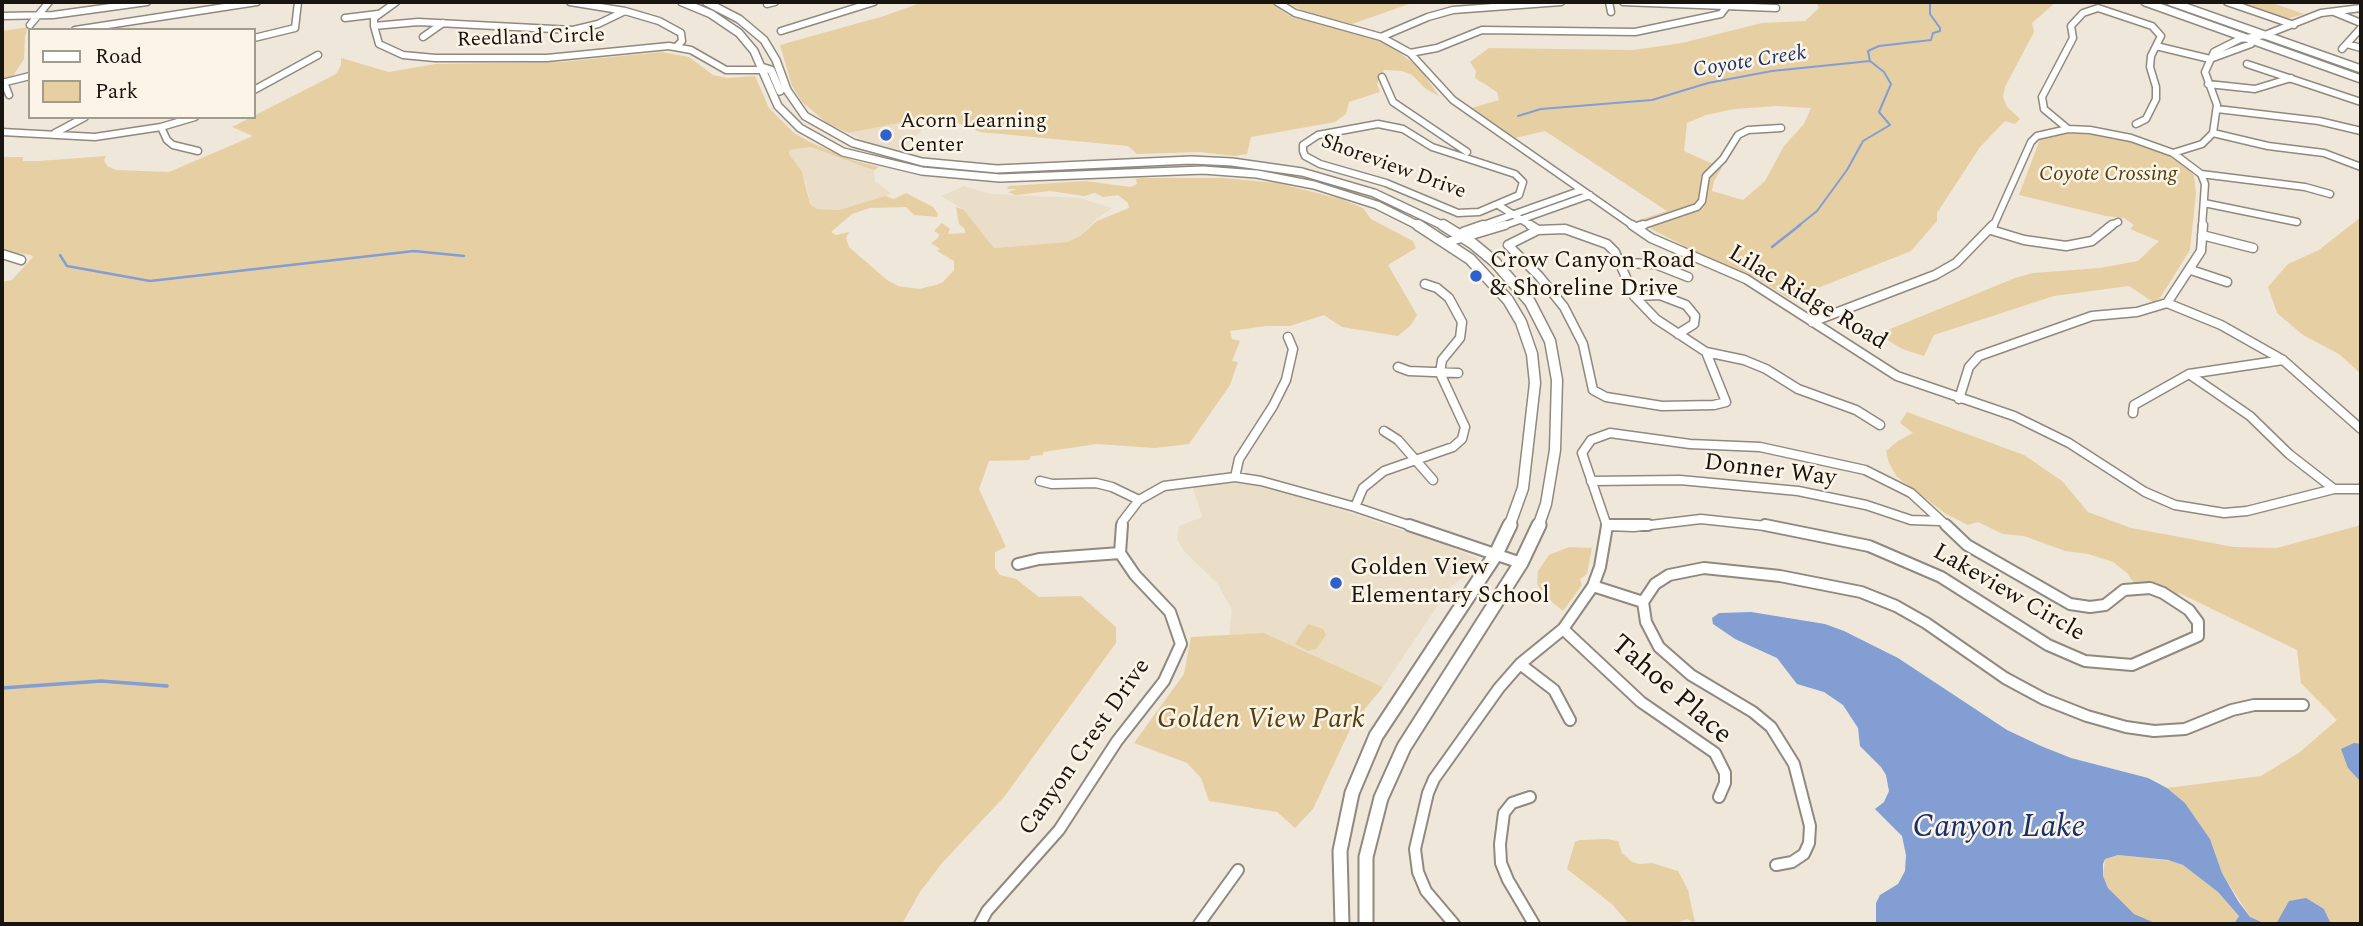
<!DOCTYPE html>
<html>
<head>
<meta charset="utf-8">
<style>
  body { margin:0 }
  #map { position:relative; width:2363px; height:926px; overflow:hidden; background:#efe7d9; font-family:Spectral,serif }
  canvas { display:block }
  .frame { position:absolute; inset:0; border:4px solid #181510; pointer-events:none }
  .legend { position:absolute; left:28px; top:28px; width:228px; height:91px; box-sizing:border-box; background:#fcf4e6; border:2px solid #a19b90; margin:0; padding:9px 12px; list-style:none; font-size:21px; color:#181510 }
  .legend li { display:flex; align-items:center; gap:14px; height:35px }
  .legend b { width:35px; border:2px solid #a19b90 }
</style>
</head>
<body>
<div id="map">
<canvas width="2363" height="926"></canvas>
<div class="frame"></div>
<ul class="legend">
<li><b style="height:9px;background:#fff"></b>Road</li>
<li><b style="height:19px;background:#e7cfa4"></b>Park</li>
</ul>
</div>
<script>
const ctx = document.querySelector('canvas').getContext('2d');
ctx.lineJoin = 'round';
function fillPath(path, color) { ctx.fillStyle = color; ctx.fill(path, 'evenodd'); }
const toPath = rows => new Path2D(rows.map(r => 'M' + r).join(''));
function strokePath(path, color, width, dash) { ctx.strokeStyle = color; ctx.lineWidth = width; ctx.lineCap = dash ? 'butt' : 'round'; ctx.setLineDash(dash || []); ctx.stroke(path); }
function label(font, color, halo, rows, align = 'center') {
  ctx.font = font + ' Spectral,serif'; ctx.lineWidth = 5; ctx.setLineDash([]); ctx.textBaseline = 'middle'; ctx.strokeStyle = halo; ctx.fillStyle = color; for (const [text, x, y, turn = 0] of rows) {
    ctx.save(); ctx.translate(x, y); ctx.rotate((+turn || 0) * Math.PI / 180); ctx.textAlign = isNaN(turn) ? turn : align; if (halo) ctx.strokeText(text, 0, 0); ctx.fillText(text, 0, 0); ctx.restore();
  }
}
const built = toPath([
  [938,115,899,152,865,141,849,133],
  [811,147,874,170,875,181,892,194,839,210,817,209,810,204,806,182,789,154,789,150],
  [964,186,991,194,1080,198,1112,208,1098,218,1080,236,1068,242,994,248,964,210,941,196],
  [1218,482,1251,485,1304,497,1448,546,1476,558,1478,562,1473,571,1450,587,1383,687,1264,633,1229,635,1232,610,1218,584,1184,551,1177,539,1179,526,1202,517,1192,485]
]);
const green = toPath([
  [923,2,1270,2,1288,15,1371,37,1394,48,1420,69,1439,96,1426,89,1412,75,1402,71,1384,70,1377,84,1380,92,1349,102,1346,114,1335,122,1251,137,1247,154,1234,156,1200,152,1137,154,1128,146,980,132,938,115,849,133,828,124,802,102,792,86,780,45,884,16],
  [1286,2,1415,2,1352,24,1307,13],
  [1816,2,2056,2,2032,23,2034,32,2005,87,2003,97,2007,107,2020,119,2015,124,2005,121,1980,147,1937,213,1937,221,1911,251,1790,299,1757,278,1702,255,1653,230,1639,220,1667,211,1545,131,1515,138,1472,108,1499,100,1497,92,1475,78,1476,71,1470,62,1489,48,1633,50,1682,43,1762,23,1805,21,1819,8],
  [1777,106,1811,108,1804,124,1784,146,1765,181,1743,200,1712,191,1714,181,1722,168,1684,151,1687,123,1706,115,1734,109],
  [2233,2,2269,2,2304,14,2287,19],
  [28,27,25,36,24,59,13,76,2,79,2,31],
  [662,52,689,57,713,75,727,78,755,76,769,108,794,133,812,143,852,160,879,167,874,170,865,167,811,147,789,150,789,154,802,172,810,204,817,209,839,210,885,196,894,199,906,193,933,207,938,214,937,217,914,215,906,207,870,208,852,214,831,232,836,235,849,232,846,238,849,247,887,280,898,286,919,289,936,285,943,282,954,270,954,261,937,251,940,249,931,243,938,238,939,234,934,231,942,223,950,229,948,234,965,233,965,229,959,224,956,207,964,210,994,248,1068,242,1080,236,1097,221,1129,208,1128,203,1118,195,1103,197,1095,193,1084,196,1050,191,1016,195,1008,192,1017,189,1007,189,1009,186,1085,181,1131,187,1137,184,1136,179,1141,178,1222,178,1277,183,1341,199,1363,208,1371,219,1413,241,1416,248,1388,265,1417,315,1411,325,1398,336,1342,327,1324,315,1290,326,1266,326,1230,331,1232,339,1240,341,1232,361,1238,362,1230,385,1189,444,1155,448,1097,444,1043,452,1043,455,1031,456,1029,460,989,461,979,489,1006,547,995,552,995,568,1000,575,1016,579,1039,597,1081,596,1116,627,1116,643,1004,797,942,863,920,892,902,924,2,924,2,282,12,280,33,257,31,255,2,251,2,157,23,157,23,161,39,161,106,156,104,160,107,166,116,170,169,172,253,136,232,127,336,74,341,65,341,58,389,72,435,64,561,62],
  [2068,133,2115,136,2142,143,2184,163,2194,176,2196,193,2190,250,2160,298,2153,302,2129,286,2054,296,1934,335,1924,356,1902,349,1878,334,2015,278,2033,273,2100,268,2138,261,2159,241,2130,229,2134,225,2124,218,2106,216,2019,195,2040,139],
  [2361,217,2361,374,2339,354,2303,335,2277,313,2268,287,2288,264,2319,250],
  [1907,412,2024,455,2062,481,2088,512,2131,528,2234,547,2277,548,2361,525,2361,924,2331,924,2324,909,2279,920,2276,924,2266,924,2250,917,2222,873,2210,839,2185,803,2167,788,2261,776,2300,752,2337,720,2301,683,2297,650,2179,593,2175,596,2146,584,2134,583,2127,573,2113,562,2088,554,2065,551,2024,536,2003,534,1978,522,1968,525,1946,514,1897,477,1889,463,1886,451,1898,441,1913,433,1900,423],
  [1569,547,1592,548,1587,574,1580,579,1582,585,1563,611,1543,595,1537,583,1538,571,1549,555],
  [1308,624,1323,629,1326,635,1316,649,1308,651,1295,644],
  [1264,633,1383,687,1353,723,1313,809,1295,828,1277,812,1209,801,1201,778,1187,763,1134,743,1184,674,1191,637],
  [1607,839,1618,841,1622,853,1632,862,1639,864,1652,863,1678,871,1688,890,1695,923,1687,919,1673,924,1629,924,1613,905,1567,869,1575,842,1580,840],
  [2118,855,2172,861,2183,865,2218,892,2239,916,2234,924,2157,924,2134,915,2108,888,2103,876,2105,859]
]);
const water = toPath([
  [1751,612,1825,624,1844,631,1898,658,2007,730,2041,746,2071,758,2148,778,2167,788,2185,803,2210,839,2222,873,2238,901,2250,917,2266,924,2234,924,2239,916,2218,892,2183,865,2168,860,2118,855,2105,859,2103,864,2103,876,2108,888,2134,914,2157,924,1876,924,1876,903,1880,895,1898,884,1905,871,1906,855,1902,836,1875,809,1884,802,1889,791,1886,775,1881,767,1860,746,1858,728,1843,705,1824,692,1797,684,1777,658,1735,639,1713,624,1712,618,1719,613],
  [2354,743,2361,744,2361,782,2348,768,2341,749],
  [2306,898,2324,909,2331,924,2276,924,2289,901]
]);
const streamFar2 = toPath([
  [2274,43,2361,74],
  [1870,61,1868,51,1879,46,1931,40,1933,33,1940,31,1940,28,1930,14,1930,2],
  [1518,116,1541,109,1652,100,1708,83,1772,71,1870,61],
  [1797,227,1817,211,1847,170,1863,141,1890,125,1879,112,1891,84,1884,72,1870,61]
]);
const streamFar1 = toPath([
  [1772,247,1800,225],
  [60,255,67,266,150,281,414,251,464,256]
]);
const stream = toPath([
  [2,688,101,681,167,686]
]);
const minorFar2 = toPath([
  [396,2,374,18,374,26,379,44,403,55,435,58,547,58,669,46,691,50,726,70,762,70],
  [570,2,625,11,659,21,681,33,682,41,676,47],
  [1277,2,1295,13,1381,37,1410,53,1453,100,1635,227],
  [1609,2,1611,12],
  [1623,2,1776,8],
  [2227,2,2294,25],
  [767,4,775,2],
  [2334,12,2361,23],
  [2,16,53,15,147,2],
  [345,18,378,14],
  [30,25,49,2],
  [374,26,418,22,573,30,598,24,625,11],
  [75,30,257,2],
  [781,31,874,2],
  [423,37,443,23],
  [1381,37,1428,17,1453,10,1561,2],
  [254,38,295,28,298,2],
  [2347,44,2361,48],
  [2156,46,2210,59,2251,44,2250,40],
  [2342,49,2361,28],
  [1410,53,1437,48,1482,30,1635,32,1721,14,1727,6],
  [2247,64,2361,102],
  [1382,77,1393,102,1467,152],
  [4,82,9,95],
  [2,83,30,76],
  [2208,84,2255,89,2291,78],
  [254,90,318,55],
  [2217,109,2319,121,2361,131],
  [1378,124,1403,129,1432,147,1515,174,1523,182,1519,195,1479,212,1458,213,1386,183,1320,164,1305,156,1303,151,1303,145,1318,135,1378,124],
  [161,127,167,140,173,145,198,151],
  [2068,129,2044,109,2042,97,2073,38,2071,26,2083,13,2098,8,2152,26,2161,36,2151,56,2150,67,2156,87,2156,99,2146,119,2136,124],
  [2,132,95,137,161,127,195,117],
  [55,133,85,117],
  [2213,133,2268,146,2324,153,2361,167],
  [2173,153,2202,144,2213,133,2217,105,2205,72,2214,52,2240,39,2265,35,2321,13,2361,8],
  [2201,174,2305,187,2330,194],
  [2204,203,2297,222],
  [1498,205,1533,227],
  [1478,227,1582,190],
  [1500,227,1590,195],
  [1638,227,1697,207,1702,201,1706,176,1723,159,1738,135,1748,130,1781,128],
  [1993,227,2031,142,2037,136,2068,129,2090,130,2131,138,2173,153,2201,174,2205,184,2202,227],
  [2108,227,2118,222]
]);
const minorFar1 = toPath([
  [1530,225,1538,230],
  [1632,225,1651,238,1746,279,1897,376,2014,416,2069,443,2145,492,2175,505,2224,513,2247,511,2334,489,2361,489],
  [1637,227,1643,225],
  [1565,229,1607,244,1615,252,1634,296,1656,319,1706,352,1726,402,1714,405,1662,406,1606,397,1593,390,1583,344,1564,307,1539,276,1508,245,1538,230,1565,229],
  [1991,230,2024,240,2066,246,2092,241,2112,225],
  [2202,235,2253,248],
  [1462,237,1463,232,1483,225],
  [1448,242,1505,225],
  [2,254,21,260],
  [1619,263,1655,264,1688,277],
  [2191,270,2227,282],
  [1634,296,1660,295,1686,305,1695,316,1694,324,1678,334],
  [2167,303,2221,325,2283,360,2361,429],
  [1812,322,1935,275,1956,263,1993,225],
  [1706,352,1744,360,1766,369,1798,389,1856,410,1880,425],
  [1398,367,1409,371,1458,373],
  [2189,374,2250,416,2289,454,2334,489],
  [1959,399,1969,367,1979,356,2092,316,2137,312,2167,303,2201,251,2203,225],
  [2133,413,2134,405,2189,374,2283,360],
  [1384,431,1398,440,1433,480],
  [1235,477,1239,459,1273,406,1286,380,1293,349,1288,337],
  [1040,481,1052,484,1096,483,1112,487,1139,500],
  [1591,481,1680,480,1798,491,1866,505,1911,520,1940,521],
  [1355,507,1363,488,1384,471,1453,447,1462,439,1465,427,1440,373,1442,360,1460,338,1462,322,1449,298,1437,288,1425,284],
  [1122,527,1122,522,1139,500,1164,486,1235,477,1261,481,1355,507,1414,527],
  [1775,527,1701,519,1634,527,1607,526,1582,453,1591,440,1610,433,1690,444,1760,447,1865,470,1911,493,1948,527]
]);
const minor = toPath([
  [1409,525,1521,563],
  [1607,525,1648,525],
  [1765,525,1869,546,1941,577,2048,645,2085,661,2132,665,2198,636,2198,622,2189,610,2163,593,2150,588,2124,590,2105,605,2090,607,2070,604,1967,545,1946,525],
  [1018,564,1039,559,1120,553],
  [1593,586,1643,602],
  [1563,629,1641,702,1715,753,1725,773,1725,783,1719,797],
  [1520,664,1554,690,1570,720],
  [1530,797,1512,803,1504,813,1500,844,1501,863,1508,880,1534,924],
  [1776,865,1792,862,1804,854,1809,843,1810,826,1794,764,1771,727,1753,712,1691,675,1659,647,1646,622,1643,602,1655,584,1669,575,1704,568,1780,576,1861,592,1896,606,1926,623,2005,678,2044,699,2087,716,2126,727,2154,731,2185,729,2232,710,2254,705,2303,705],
  [980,924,987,911,1059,830,1117,741,1164,681,1181,644,1170,612,1135,575,1120,553,1122,525],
  [1199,924,1238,870],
  [1454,924,1426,891,1418,872,1415,849,1428,793,1434,779,1499,688,1520,664,1563,629,1593,586,1600,567,1607,526]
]);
const majorFar2 = toPath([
  [682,2,711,14,739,33,754,51,778,106,800,128,843,152,922,171,1000,178,1203,170,1257,174,1314,185,1377,205,1421,227],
  [706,2,739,19,764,40,776,60,787,90,805,116,853,143,922,162,997,169,1191,160,1232,162,1302,172,1374,193,1446,227],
  [2145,2,2361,79],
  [2171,2,2361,69],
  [761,67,771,70,780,91]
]);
const majorFar1 = toPath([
  [1418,225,1470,259,1508,300,1521,322,1532,354,1535,383,1523,488,1509,527],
  [1443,225,1472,243,1495,262,1530,302,1550,341,1557,380,1555,450,1546,504,1538,527]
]);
const major = toPath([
  [1342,924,1340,851,1352,793,1376,736,1496,554,1510,525],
  [1366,924,1366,857,1381,798,1404,747,1521,563,1539,525]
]);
const markers = [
  [886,135,7,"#2e60cf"],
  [1476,276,7,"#2e60cf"],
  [1336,583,7,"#2e60cf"]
];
const farStreetnames = [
  ["Reedland Circle",531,39,-2],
  ["Shoreview Drive",1393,168,20]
];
const farWaternames = [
  ["Coyote Creek",1750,63,-9]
];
const farPoinames = [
  ["Acorn Learning",900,123],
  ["Center",900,147]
];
const farParknames = [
  ["Coyote Crossing",2108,176]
];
const poiNames = [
  ["Crow Canyon Road",1490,262],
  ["& Shoreline Drive",1490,290],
  ["Golden View",1350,569],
  ["Elementary School",1350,597]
];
const streetNames = [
  ["Lilac Ridge Road",1807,299,31],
  ["Donner Way",1770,472,7],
  ["Lakeview Circle",2008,594,30],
  ["Canyon Crest Drive",1086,748,-55]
];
const nearStreetnames = [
  ["Tahoe Place",1670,691,41]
];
const nearParknames = [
  ["Golden View Park",1261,722]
];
const nearWaternames = [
  ["Canyon Lake",1999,830]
];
fillPath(built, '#eadec9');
fillPath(green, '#e7cfa4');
fillPath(water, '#829ed3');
strokePath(streamFar2, '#829ed3', 2);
strokePath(streamFar1, '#829ed3', 2.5);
strokePath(stream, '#829ed3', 3.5);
strokePath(minorFar2, '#90897d', 9);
strokePath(minorFar1, '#90897d', 11);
strokePath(minor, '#90897d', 14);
strokePath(majorFar2, '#90897d', 10);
strokePath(majorFar1, '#90897d', 13);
strokePath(major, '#90897d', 17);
strokePath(minorFar2, '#fff', 6);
strokePath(minorFar1, '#fff', 8);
strokePath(minor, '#fff', 10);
strokePath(majorFar2, '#fff', 7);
strokePath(majorFar1, '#fff', 10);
strokePath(major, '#fff', 13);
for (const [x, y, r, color] of markers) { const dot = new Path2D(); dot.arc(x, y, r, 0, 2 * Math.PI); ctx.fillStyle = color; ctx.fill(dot); strokePath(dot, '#fcf4e6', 2.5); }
label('21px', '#181510', '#fcf4e6', farStreetnames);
label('italic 21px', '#14306f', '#fcf4e6', farWaternames);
label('21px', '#181510', '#fcf4e6', farPoinames, 'left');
label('italic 21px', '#543e0f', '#fcf4e6', farParknames);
label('24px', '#181510', '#fcf4e6', poiNames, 'left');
label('24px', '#181510', '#fcf4e6', streetNames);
label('28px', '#181510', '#fcf4e6', nearStreetnames);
label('italic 28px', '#543e0f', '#fcf4e6', nearParknames);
label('italic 32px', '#14306f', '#fcf4e6', nearWaternames);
</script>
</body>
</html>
